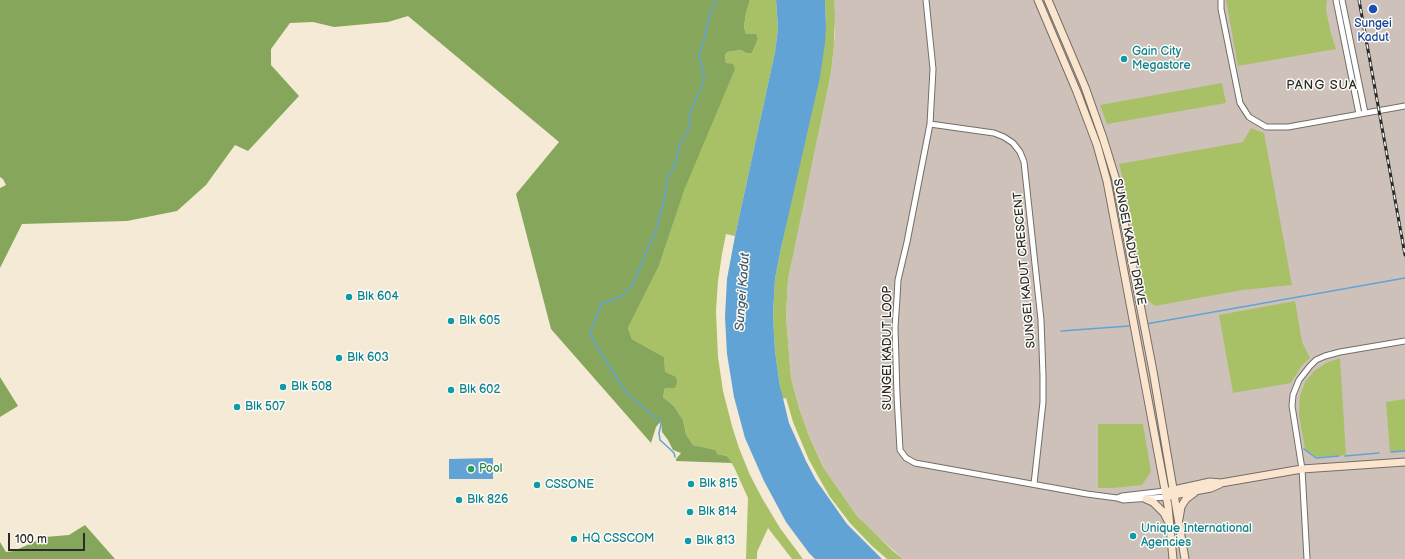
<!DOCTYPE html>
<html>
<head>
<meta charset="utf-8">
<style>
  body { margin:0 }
  #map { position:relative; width:1405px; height:559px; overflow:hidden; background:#f5ead5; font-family:"Balsamiq Sans",sans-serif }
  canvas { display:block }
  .scale { position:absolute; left:8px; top:533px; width:77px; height:18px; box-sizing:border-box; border:2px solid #2b2b2b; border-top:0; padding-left:5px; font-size:12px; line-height:14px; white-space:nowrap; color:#2b2b2b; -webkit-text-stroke:3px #fdfcf7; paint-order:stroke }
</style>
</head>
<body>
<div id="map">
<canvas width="1405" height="559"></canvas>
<div class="scale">100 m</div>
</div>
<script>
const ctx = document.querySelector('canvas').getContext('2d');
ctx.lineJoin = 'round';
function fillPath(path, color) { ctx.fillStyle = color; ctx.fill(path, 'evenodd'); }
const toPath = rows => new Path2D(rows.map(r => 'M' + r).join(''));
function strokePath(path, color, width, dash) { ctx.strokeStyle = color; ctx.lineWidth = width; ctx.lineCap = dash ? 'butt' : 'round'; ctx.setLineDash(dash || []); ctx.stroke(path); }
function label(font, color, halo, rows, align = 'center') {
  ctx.font = font + ' "Balsamiq Sans",sans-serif'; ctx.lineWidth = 3; ctx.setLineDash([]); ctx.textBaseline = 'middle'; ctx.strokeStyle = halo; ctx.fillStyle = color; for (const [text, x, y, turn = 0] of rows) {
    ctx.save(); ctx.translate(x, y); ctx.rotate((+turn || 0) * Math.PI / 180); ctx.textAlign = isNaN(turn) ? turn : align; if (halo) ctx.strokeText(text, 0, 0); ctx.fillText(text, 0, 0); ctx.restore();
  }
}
const industrial = toPath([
  [834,0,1405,0,1405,559,903,559,871,530,857,516,823,467,809,436,799,408,791,378,786,317,788,279,794,248,831,73,835,34]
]);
const green = toPath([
  [750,0,776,0,778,28,775,52,735,236,726,234,722,254,718,281,716,311,718,357,723,391,732,426,739,448,750,475,762,498,780,528,803,559,792,559,768,528,757,552,757,559,746,559,748,498,734,467,727,456,717,454,716,450,693,445,686,434,683,420,674,406,663,397,665,388,664,357,632,339,628,328,659,266,726,63,725,56,727,52,741,50,746,53,752,53,758,39,746,34,744,27,746,13],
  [825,0,834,0,835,15,834,45,831,73,788,279,786,317,791,378,799,408,809,436,823,467,857,516,893,551,903,559,887,559,872,546,850,523,830,497,819,478,809,460,793,422,786,398,782,399,775,351,773,315,775,279,781,248,826,26],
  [1226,0,1327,0,1326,10,1331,34,1336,49,1238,66],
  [1222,83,1226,103,1107,124,1100,105],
  [1251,128,1264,133,1292,285,1242,290,1155,306,1145,298,1125,187,1119,164,1243,142],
  [1295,301,1302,342,1310,358,1302,365,1291,383,1233,393,1219,315],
  [1340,358,1346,455,1316,457,1305,449,1299,415,1300,396,1305,382,1314,371,1326,363],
  [1405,399,1405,451,1390,452,1386,402],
  [1098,424,1143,424,1151,472,1142,485,1113,488,1098,488]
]);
const forest = toPath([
  [0,0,750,0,746,13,744,27,746,34,756,34,758,39,752,53,746,53,741,50,727,52,725,56,726,63,733,64,735,69,685,188,659,266,628,328,632,339,664,357,665,372,676,377,677,382,675,388,665,388,663,397,674,406,683,420,686,434,693,445,716,450,717,454,727,456,732,463,676,461,676,459,681,453,673,450,668,440,662,432,661,421,656,427,651,443,551,329,516,194,559,142,408,16,388,22,334,27,313,22,290,23,271,49,271,65,299,96,248,151,235,145,206,185,177,211,127,221,22,224,0,268,0,188,6,185,3,179,0,177],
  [0,377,18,406,0,417],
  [85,525,115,559,0,559,0,542,6,552,14,551,45,537,69,535]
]);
const water = toPath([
  [776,0,825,0,826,26,825,43,820,77,781,248,775,279,773,315,775,351,780,386,789,423,806,461,816,480,847,524,882,559,815,559,809,553,786,522,764,481,745,438,734,397,727,354,725,317,727,279,735,236,775,52,778,28],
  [493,458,493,479,449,479,449,459]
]);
const stream = toPath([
  [1146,324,1405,278],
  [1061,331,1129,326],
  [1304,449,1316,458,1339,456],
  [1391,452,1405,451],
  [1345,456,1379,453],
  [675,457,674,453,670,449,660,440,659,433,661,424,659,420,648,412,627,393,608,365,590,334,601,304,622,296,633,284,656,230,665,195,668,176,674,168,680,145,689,128,690,113,704,81,704,76,699,55,704,40,709,17,716,0]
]);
const street = toPath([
  [926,0,933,69,930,124,907,242,898,280,897,298,895,327,897,395,900,450,906,458,915,463,1087,494,1117,498,1123,500,1166,497],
  [1221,0,1221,9,1240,103,1249,117,1266,127,1288,127,1405,106],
  [1336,0,1359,114],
  [1342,0,1365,113],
  [930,124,994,133,1004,137,1013,143,1020,152,1024,162,1041,320,1043,376,1043,402,1034,484],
  [1117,498,1122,496,1165,491],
  [1307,559,1302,469,1292,406,1293,395,1299,380,1310,366,1316,360,1325,356,1340,352,1405,341]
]);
const secondary = toPath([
  [1038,0,1077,92,1097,145,1107,181,1168,506,1173,559],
  [1048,0,1085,87,1103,138,1116,180,1153,371,1185,559],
  [1169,491,1210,482,1221,483,1302,469,1405,462],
  [1168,496,1211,488,1220,484],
  [1146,499,1153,502,1164,513,1168,521],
  [1179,519,1181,507,1184,502,1186,499,1194,493]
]);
const rail = toPath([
  [1359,0,1405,255]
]);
const markers = [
  [1373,9,5,"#1a4fb4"],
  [1124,59,4,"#0f9aa8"],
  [349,297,4,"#0f9aa8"],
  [451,321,4,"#0f9aa8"],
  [339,358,4,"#0f9aa8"],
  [283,387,4,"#0f9aa8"],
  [451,390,4,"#0f9aa8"],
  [237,407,4,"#0f9aa8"],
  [471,469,4,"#2e9e5b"],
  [691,484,4,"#0f9aa8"],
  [537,485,4,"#0f9aa8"],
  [459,500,4,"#0f9aa8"],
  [690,512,4,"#0f9aa8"],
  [1133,536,4,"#0f9aa8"],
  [574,539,4,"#0f9aa8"],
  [688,541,4,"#0f9aa8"]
];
const transitNames = [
  ["Sungei",1373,24],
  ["Kadut",1373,38]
];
const cultureNames = [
  ["Gain City",1132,52],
  ["Megastore",1132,66],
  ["Blk 604",357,297],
  ["Blk 605",459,321],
  ["Blk 603",347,358],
  ["Blk 508",291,387],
  ["Blk 602",459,390],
  ["Blk 507",245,407],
  ["Blk 815",699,484],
  ["CSSONE",545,485],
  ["Blk 826",467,500],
  ["Blk 814",698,512],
  ["Unique International",1141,529],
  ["Agencies",1141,543],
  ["HQ CSSCOM",582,539],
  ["Blk 813",696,541]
];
const streetNames = [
  ["SUNGEI KADUT DRIVE",1129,242,79],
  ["SUNGEI KADUT CRESCENT",1025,270,-95],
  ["SUNGEI KADUT LOOP",888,348,-90]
];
const leisureNames = [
  ["Pool",479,469]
];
const neighbourhoodNames = [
  ["PANG SUA",1322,86]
];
const waterNames = [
  ["Sungei Kadut",743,292,-86]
];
fillPath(industrial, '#cec1ba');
fillPath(green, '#a9c166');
fillPath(forest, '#86a75b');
fillPath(water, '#62a3d5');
strokePath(stream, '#62a3d5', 1.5);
strokePath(street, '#726e66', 7);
strokePath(secondary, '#726e66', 9);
strokePath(street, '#fff', 5);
strokePath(secondary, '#fbe5cf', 7);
strokePath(rail, '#2b2b2b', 3);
strokePath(rail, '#fdfcf7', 1.5, [4.5]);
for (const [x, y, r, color] of markers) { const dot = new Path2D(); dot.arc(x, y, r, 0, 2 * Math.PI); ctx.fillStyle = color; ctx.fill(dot); strokePath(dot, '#fdfcf7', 1.5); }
label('12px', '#164399', '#fdfcf7', transitNames);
label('12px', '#0d838f', '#fdfcf7', cultureNames, 'left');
label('12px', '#2b2b2b', '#fdfcf7', streetNames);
label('12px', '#27864d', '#fdfcf7', leisureNames, 'left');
ctx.letterSpacing = '1px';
label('13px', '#2b2b2b', '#fdfcf7', neighbourhoodNames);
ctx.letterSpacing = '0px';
label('italic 13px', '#415b6f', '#fdfcf7', waterNames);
</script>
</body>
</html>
